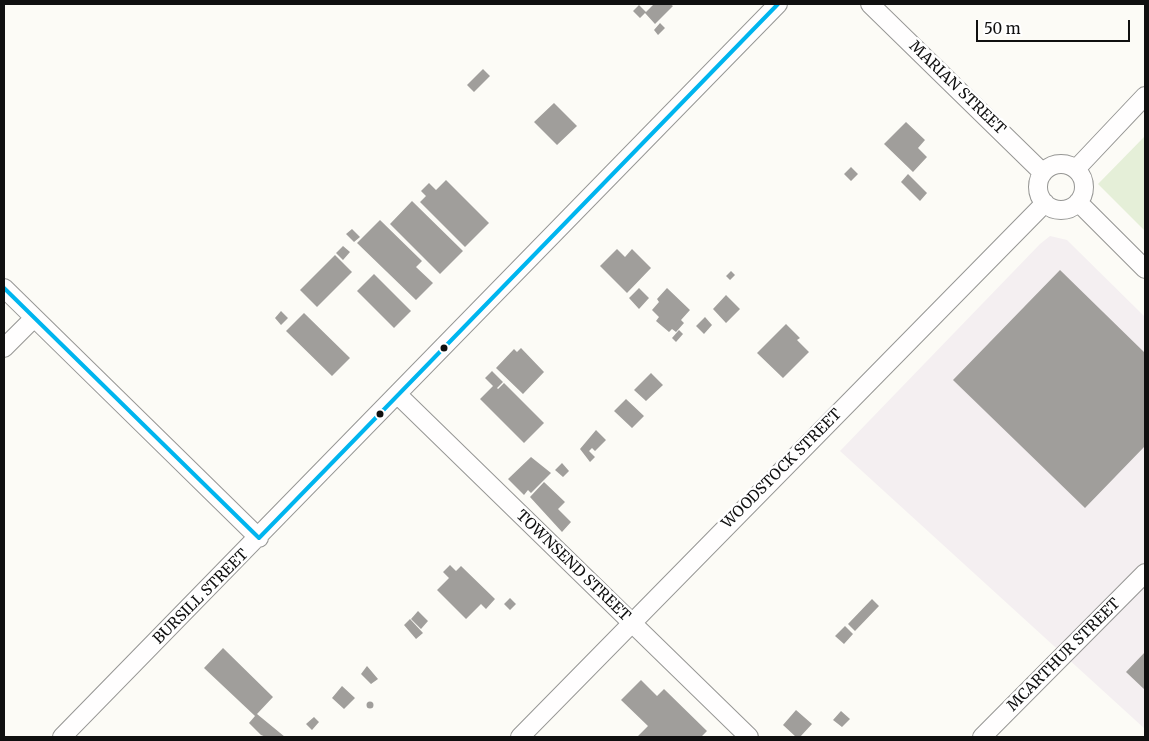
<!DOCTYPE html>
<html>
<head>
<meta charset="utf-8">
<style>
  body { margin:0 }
  #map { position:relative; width:1149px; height:741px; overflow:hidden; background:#fcfbf6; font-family:Merriweather,serif }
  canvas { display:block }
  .frame { position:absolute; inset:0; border:5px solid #101010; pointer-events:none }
  .scale { position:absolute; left:976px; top:20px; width:154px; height:22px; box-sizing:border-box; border:2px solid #101010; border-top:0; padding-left:6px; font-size:15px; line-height:18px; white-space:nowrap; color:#101010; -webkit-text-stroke:4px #fff; paint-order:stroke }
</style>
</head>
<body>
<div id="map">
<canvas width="1149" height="741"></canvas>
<div class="frame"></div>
<div class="scale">50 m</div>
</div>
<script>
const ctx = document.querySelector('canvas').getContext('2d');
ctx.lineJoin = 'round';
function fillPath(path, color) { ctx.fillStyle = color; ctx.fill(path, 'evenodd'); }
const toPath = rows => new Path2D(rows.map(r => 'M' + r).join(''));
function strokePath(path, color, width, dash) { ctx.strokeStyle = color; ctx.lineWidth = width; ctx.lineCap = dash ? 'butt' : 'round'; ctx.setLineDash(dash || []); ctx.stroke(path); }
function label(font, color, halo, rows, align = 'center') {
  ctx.font = font + ' Merriweather,serif'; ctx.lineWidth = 5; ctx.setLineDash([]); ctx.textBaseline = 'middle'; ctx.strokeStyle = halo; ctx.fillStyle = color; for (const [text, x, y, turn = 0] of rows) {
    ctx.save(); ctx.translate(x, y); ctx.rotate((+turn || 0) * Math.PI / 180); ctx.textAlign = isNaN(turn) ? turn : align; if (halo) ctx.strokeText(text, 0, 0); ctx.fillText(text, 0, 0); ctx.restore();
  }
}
const industrial = toPath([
  [1050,236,1067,240,1145,317,1145,729,840,451,1040,244]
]);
const green = toPath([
  [1145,136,1145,231,1098,184]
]);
const building = toPath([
  [654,4,670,4,673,6,655,24,645,13,640,18,633,11,639,5,646,12],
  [660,23,665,28,658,35,654,30],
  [483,69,490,76,474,92,467,85],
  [554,103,577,126,557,145,534,122],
  [906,122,925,140,918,148,927,157,913,172,884,144],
  [851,167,858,174,851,181,844,174],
  [908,174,927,193,920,201,901,182],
  [446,180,489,223,465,247,420,202,426,196,421,191,429,183,436,190],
  [412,201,463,251,440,274,390,224],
  [380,220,422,261,416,267,433,283,416,300,357,243],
  [352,229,360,237,354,242,346,234],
  [343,246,350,252,343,260,336,253],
  [617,249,625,257,632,249,651,268,627,293,600,266],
  [335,255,352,272,317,307,300,290],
  [1060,270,1145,353,1145,446,1085,508,953,380],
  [731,271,735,275,730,280,726,276],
  [374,274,411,311,394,328,357,291],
  [639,288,649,298,639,309,629,298],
  [667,288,690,310,681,320,684,323,676,332,672,329,669,332,656,321,659,317,652,310,659,302,657,299],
  [726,295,740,309,726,323,713,309],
  [281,311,288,318,281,325,275,318],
  [304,313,350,358,332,376,286,331],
  [705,317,712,325,704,334,696,326],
  [786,324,800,338,797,340,809,352,783,378,757,353],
  [679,330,683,334,676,342,672,338],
  [521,348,544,372,523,394,496,368,514,349,517,352],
  [492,371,503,382,497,388,498,389,504,383,544,423,524,443,480,399,493,386,485,378],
  [651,373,663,385,646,401,634,390],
  [626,399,644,416,632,428,614,411],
  [596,430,606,440,595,451,592,448,589,451,595,457,590,462,580,449],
  [531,457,551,473,531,493,528,490,524,495,508,479],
  [562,463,569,471,563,477,555,470],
  [544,482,565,502,558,509,571,522,562,532,530,497],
  [450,565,456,571,461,566,495,599,486,609,481,604,466,619,437,590,449,578,443,572],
  [510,598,516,604,510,610,504,604],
  [872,599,879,606,855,631,848,624],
  [418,611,428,621,421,629,411,619],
  [410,619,423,633,416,639,404,625],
  [845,626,853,634,844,644,835,636],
  [223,648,273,697,257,714,285,737,266,737,261,735,249,723,255,716,204,668],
  [1145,652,1145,690,1126,672],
  [367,666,378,679,371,684,361,674],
  [641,680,657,696,664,689,707,731,701,737,639,737,638,736,648,726,621,700],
  [342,686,355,698,344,709,332,698],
  '366.5 705a3.5 3.5 0 1 1 7 0a3.5 3.5 0 1 1-7 0Z',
  [796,710,812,724,800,737,796,737,783,725],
  [841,711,850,719,842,727,833,720],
  [314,717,319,722,312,730,306,724]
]);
const street = toPath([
  [870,4,1043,173],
  '1038 187a23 23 0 1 1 46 0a23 23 0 1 1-46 0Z',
  [1076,169,1145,96],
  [1078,202,1145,269],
  [4,288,259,538],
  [4,348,34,318],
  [397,394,749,737],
  [62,737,778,4],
  [520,737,1045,203],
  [982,737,1145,573]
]);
const bus1 = toPath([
  [4,288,259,538,778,4]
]);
const markers = [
  [444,348,4.5,"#101010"],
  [380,414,4.5,"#101010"]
];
const streetNames = [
  ["MARIAN STREET",957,88,44],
  ["WOODSTOCK STREET",782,469,-45],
  ["TOWNSEND STREET",573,566,44],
  ["BURSILL STREET",201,597,-45],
  ["MCARTHUR STREET",1064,655,-45]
];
fillPath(industrial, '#f4eff1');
fillPath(green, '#e5efd8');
fillPath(building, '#a09e9b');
strokePath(street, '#969694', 20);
strokePath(street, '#fffefe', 18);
strokePath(bus1, '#00b5ef', 4);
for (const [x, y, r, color] of markers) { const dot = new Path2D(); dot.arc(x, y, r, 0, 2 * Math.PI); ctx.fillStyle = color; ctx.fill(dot); strokePath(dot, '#fff', 2); }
label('15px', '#101010', '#fff', streetNames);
</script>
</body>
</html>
